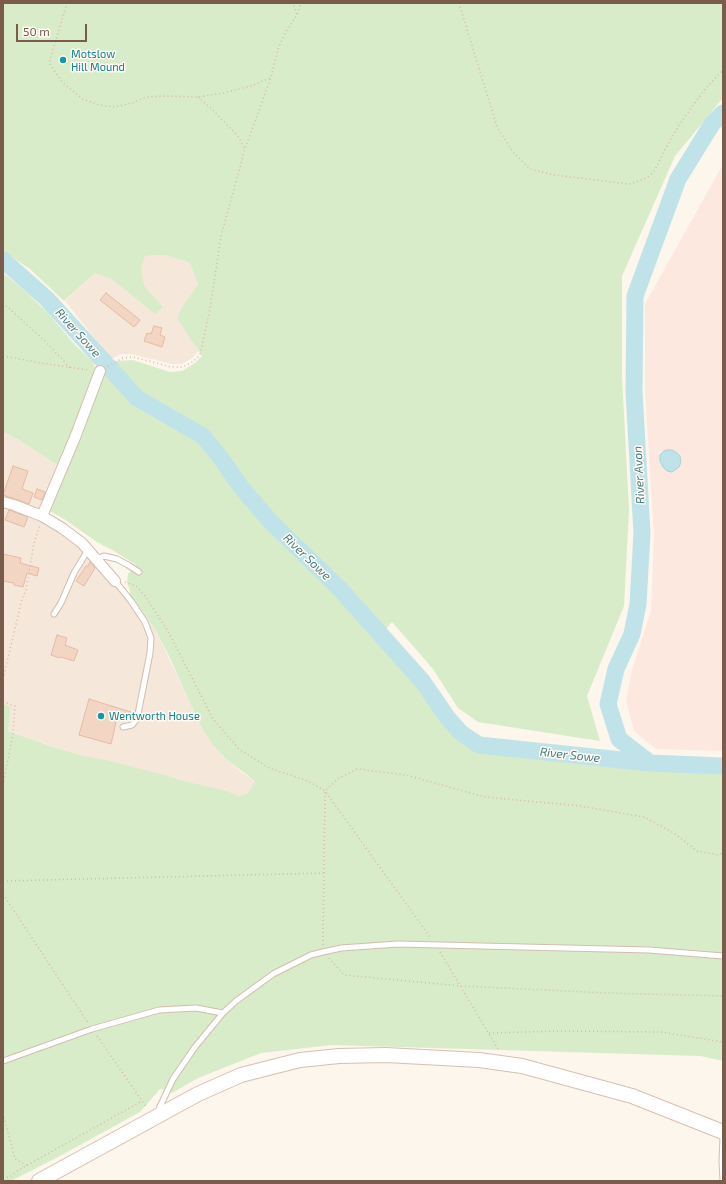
<!DOCTYPE html>
<html>
<head>
<meta charset="utf-8">
<style>
  body { margin:0 }
  #map { position:relative; width:726px; height:1184px; overflow:hidden; background:#fdf6ec; font-family:"Exo 2",sans-serif }
  canvas { display:block }
  .frame { position:absolute; inset:0; border:4px solid #7a5c4d; pointer-events:none }
  .scale { position:absolute; left:16px; top:24px; width:71px; height:18px; box-sizing:border-box; border:2px solid #7a5c4d; border-top:0; padding-left:5px; font-size:12px; line-height:14px; white-space:nowrap; color:#7a5c4d; -webkit-text-stroke:3px #fffaf3; paint-order:stroke }
</style>
</head>
<body>
<div id="map">
<canvas width="726" height="1184"></canvas>
<div class="frame"></div>
<div class="scale">50 m</div>
</div>
<script>
const ctx = document.querySelector('canvas').getContext('2d');
ctx.lineJoin = 'round';
function fillPath(path, color) { ctx.fillStyle = color; ctx.fill(path, 'evenodd'); }
const toPath = rows => new Path2D(rows.map(r => 'M' + r).join(''));
function strokePath(path, color, width, dash) { ctx.strokeStyle = color; ctx.lineWidth = width; ctx.lineCap = dash ? 'butt' : 'round'; ctx.setLineDash(dash || []); ctx.stroke(path); }
function label(font, color, halo, rows, align = 'center') {
  ctx.font = font + ' "Exo 2",sans-serif'; ctx.lineWidth = 3; ctx.setLineDash([]); ctx.textBaseline = 'middle'; ctx.strokeStyle = halo; ctx.fillStyle = color; for (const [text, x, y, turn = 0] of rows) {
    ctx.save(); ctx.translate(x, y); ctx.rotate((+turn || 0) * Math.PI / 180); ctx.textAlign = isNaN(turn) ? turn : align; if (halo) ctx.strokeText(text, 0, 0); ctx.fillText(text, 0, 0); ctx.restore();
  }
}
const residential = toPath([
  [166,255,190,263,198,284,184,304,196,347,198,350,196,354,192,358,182,364,172,364,131,354,121,354,111,359,65,301,95,273,145,256],
  [3,432,19,440,59,466,41,508,62,528,130,596,144,613,156,631,203,730,213,745,227,760,241,772,255,781,248,793,239,796,136,768,83,757,8,731,11,707,3,704]
]);
const commercial = toPath([
  [723,164,723,751,656,749,634,731,626,700,632,670,651,611,654,536,645,391,645,304]
]);
const green = toPath([
  [3,3,723,3,723,98,675,156,622,276,622,376,629,510,624,606,587,696,600,741,478,722,458,708,433,669,392,622,381,635,423,682,461,733,479,745,650,763,723,766,723,1061,701,1056,332,1045,261,1053,198,1078,172,1093,168,1090,160,1089,140,1112,58,1157,11,1181,3,1181,3,704,11,707,8,731,53,747,83,756,106,760,168,776,180,780,226,791,239,796,248,793,255,781,227,760,213,745,203,730,190,703,170,658,156,631,144,613,130,596,130,591,127,582,128,574,136,565,114,551,97,542,64,519,48,510,103,370,117,361,133,360,170,372,182,371,195,363,202,356,177,318,184,304,198,284,190,263,166,255,145,256,141,268,144,286,163,307,155,314,112,279,95,273,64,301,30,269,3,251],
  [3,273,24,290,48,313,75,345,93,362,96,371,59,466,19,440,3,432]
]);
const water = toPath([
  [667,450,672,450,676,452,680,456,681,462,679,467,672,472,667,471,663,467,660,461,660,455,664,451,667,450]
]);
const river = toPath([
  [3,260,47,299,137,398,203,436,220,457,241,487,270,521,341,590,423,682,447,717,461,733,479,745,650,763,723,766],
  [650,763,619,739,608,704,616,669,632,634,638,604,642,533,634,391,635,296,678,179,712,124,723,113]
]);
const building = toPath([
  [106,293,140,320,134,327,100,300,106,293],
  [154,326,162,328,160,335,165,337,162,347,144,341,147,333,151,334,154,326],
  [13,466,28,471,22,489,33,493,29,504,3,495,13,466],
  [37,489,45,492,42,500,34,497,37,489],
  [9,510,28,517,24,527,5,520,9,510],
  [3,554,21,558,20,563,39,568,37,576,27,573,23,587,14,585,14,583,3,581,3,554],
  [90,562,95,568,84,586,76,581,86,566,88,566,90,562],
  [57,635,67,638,65,645,78,650,74,661,61,657,60,658,51,655,57,635],
  [89,699,131,712,117,718,111,744,79,735,89,699]
]);
const path = toPath([
  [67,3,49,63,63,83,83,99,99,105,114,107,132,103,146,97,167,96,198,97,223,93,251,86,270,78],
  [459,3,497,127,513,152,530,169,554,175,629,184,639,181,648,177,655,170,664,151,679,125,705,89,723,70],
  [297,14,301,3],
  [198,97,211,108,227,125,238,136,245,149],
  [3,303,46,342,70,368],
  [3,356,41,363,89,370],
  [108,366,123,358,133,357,171,367,183,367,194,361,200,355,210,309,221,236,245,149,271,77,278,49,285,33,297,15,293,3],
  [125,582,136,586,145,596,168,631,213,719,239,749,269,768,308,781,325,791,430,937],
  [3,679,22,599,26,590,34,543,40,525],
  [3,702,15,706,13,733,3,786],
  [3,881,325,873],
  [3,894,88,1023],
  [323,945,325,791,339,778,357,769,406,775,485,797,580,806,644,817,674,833,697,851,719,855,723,853],
  [440,952,498,1049,498,1052],
  [329,958,344,975,461,986,608,993,723,996],
  [489,1033,562,1031,661,1032,723,1042],
  [97,1036,147,1108],
  [3,1113,15,1159,28,1166],
  [3,1178,10,1177,17,1171,142,1101]
]);
const lane = toPath([
  [96,559,104,556,117,559,128,565,139,572],
  [115,581,131,601,145,622,151,638,150,653,137,719,132,725,123,727],
  [54,614,61,603,74,573,88,550],
  [3,1061,92,1029,159,1010,196,1008,223,1013],
  [157,1113,173,1079,195,1047,223,1013,236,1001,273,974,311,955,323,952,341,948,398,944,649,950,723,956],
  [723,1137,722,1161,723,1180]
]);
const street = toPath([
  [3,502,14,505,42,516,62,528,82,543,115,581],
  [42,516,76,435,100,371]
]);
const secondary = toPath([
  [39,1181,198,1094,241,1075,300,1060,339,1056,386,1055,479,1060,522,1066,632,1096,723,1132]
]);
const markers = [
  [63,60,4,"#0f9aa8"],
  [101,716,4,"#0f9aa8"]
];
const cultureNames = [
  ["Motslow",71,54],
  ["Hill Mound",71,67],
  ["Wentworth House",109,716]
];
const waterNames = [
  ["River Sowe",78,333,48],
  ["River Avon",639,475,-93],
  ["River Sowe",307,557,44],
  ["River Sowe",570,755,6]
];
fillPath(residential, '#f5e8da');
fillPath(commercial, '#fde8e0');
fillPath(green, '#d8ecc9');
fillPath(water, '#bfe3e8');
strokePath(water, '#a5d3da', 1);
strokePath(river, '#bfe3e8', 17);
fillPath(building, '#f3d5c3');
strokePath(building, '#e6bba3', 1);
strokePath(lane, '#d1beb0', 7);
strokePath(street, '#d1beb0', 12);
strokePath(secondary, '#d6c0b0', 16);
strokePath(path, '#d9b8a5', 1.5, [1, 3]);
strokePath(lane, '#fff', 5);
strokePath(street, '#fff', 10);
strokePath(secondary, '#fff', 14);
for (const [x, y, r, color] of markers) { const dot = new Path2D(); dot.arc(x, y, r, 0, 2 * Math.PI); ctx.fillStyle = color; ctx.fill(dot); strokePath(dot, '#fffaf3', 1.5); }
label('11px', '#0d838f', '#fffaf3', cultureNames, 'left');
label('italic 12px', '#437c86', '#fffaf3', waterNames);
</script>
</body>
</html>
